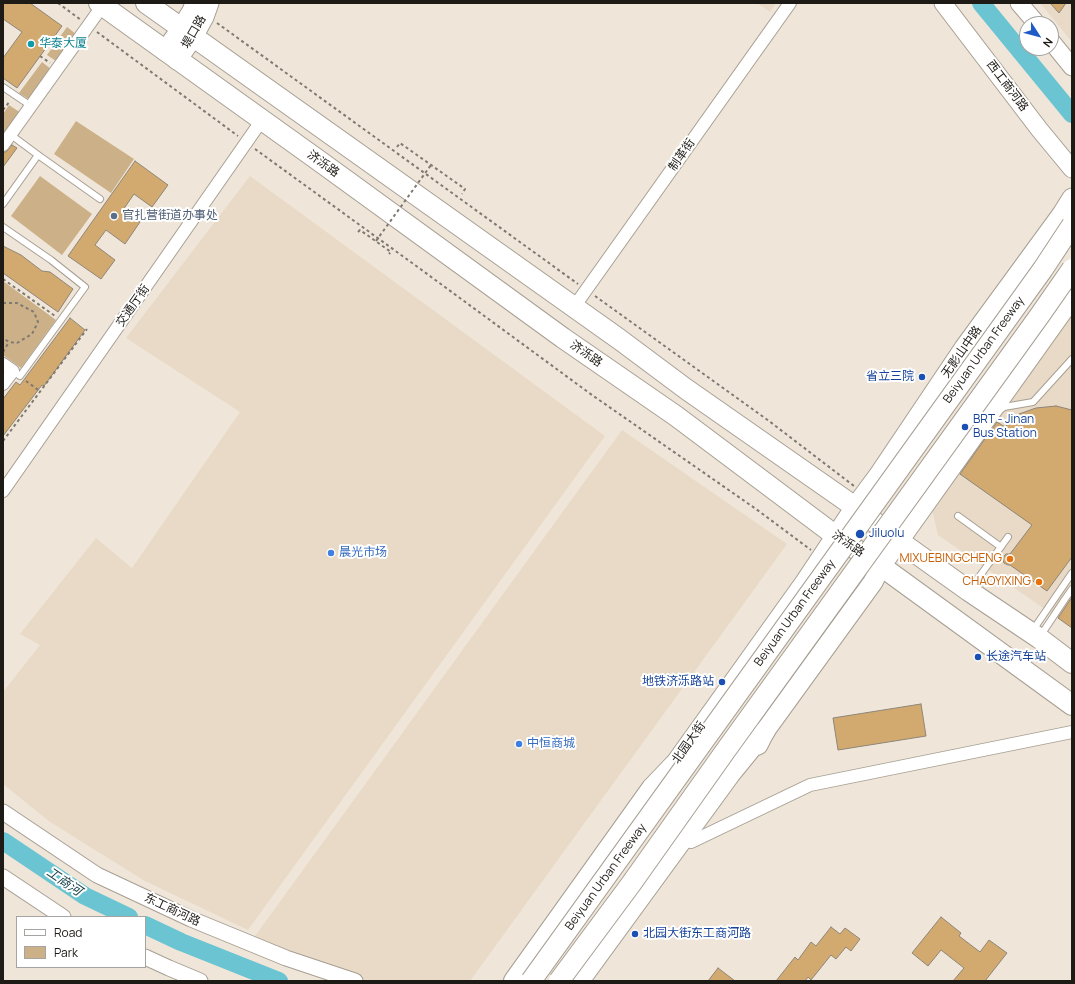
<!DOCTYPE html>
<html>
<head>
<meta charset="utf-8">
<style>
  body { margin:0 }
  #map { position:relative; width:1075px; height:984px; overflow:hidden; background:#efe6d9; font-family:Manrope,sans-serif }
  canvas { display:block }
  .frame { position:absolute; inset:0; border:4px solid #1e1b16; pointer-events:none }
  .legend { position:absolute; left:16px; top:916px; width:130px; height:52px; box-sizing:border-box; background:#fff; border:1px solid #a5a4a2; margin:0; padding:5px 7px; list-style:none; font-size:12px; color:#1e1b16 }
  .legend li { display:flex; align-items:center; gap:8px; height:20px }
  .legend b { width:20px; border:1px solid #a5a4a2 }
  .north { position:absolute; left:1019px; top:16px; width:40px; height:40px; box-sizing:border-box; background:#fff; border:1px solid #a5a4a2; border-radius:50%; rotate:126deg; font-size:11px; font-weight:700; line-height:16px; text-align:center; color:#1e1b16 }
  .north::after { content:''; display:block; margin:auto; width:14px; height:18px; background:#1f5bc7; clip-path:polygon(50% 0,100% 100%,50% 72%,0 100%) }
</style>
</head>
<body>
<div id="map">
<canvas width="1075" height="984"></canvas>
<div class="frame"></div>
<ul class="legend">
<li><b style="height:5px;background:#fff"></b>Road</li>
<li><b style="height:11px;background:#ccb087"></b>Park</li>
</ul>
<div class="north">N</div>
</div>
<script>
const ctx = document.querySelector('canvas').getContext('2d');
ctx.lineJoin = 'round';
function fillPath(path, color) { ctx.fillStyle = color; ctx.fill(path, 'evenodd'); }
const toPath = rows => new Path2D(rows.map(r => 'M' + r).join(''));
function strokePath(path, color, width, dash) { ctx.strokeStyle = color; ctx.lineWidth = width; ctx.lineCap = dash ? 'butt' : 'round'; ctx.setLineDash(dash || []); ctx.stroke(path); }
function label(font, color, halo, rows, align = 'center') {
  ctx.font = font + ' Manrope,"Noto Sans SC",sans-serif'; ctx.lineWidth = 4; ctx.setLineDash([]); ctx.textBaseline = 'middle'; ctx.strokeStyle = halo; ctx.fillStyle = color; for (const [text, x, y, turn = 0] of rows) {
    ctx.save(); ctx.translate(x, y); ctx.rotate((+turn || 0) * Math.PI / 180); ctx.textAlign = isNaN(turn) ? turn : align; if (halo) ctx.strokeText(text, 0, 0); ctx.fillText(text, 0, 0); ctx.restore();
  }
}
const built = toPath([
  [757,3,776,3,770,12],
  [1040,3,1072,3,1072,42],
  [250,176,605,436,248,930,145,881,50,822,3,784,3,692,40,645,20,634,96,538,132,568,240,412,126,338],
  [1072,311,1072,628,938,535,932,510],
  [622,430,787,544,470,981,354,981,250,943]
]);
const green = toPath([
  [67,27,76,34,56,61,47,55],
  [42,62,51,69,30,100,19,93],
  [9,105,21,113,3,139,3,114],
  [76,121,134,159,111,193,54,154],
  [40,176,92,214,62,255,11,216],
  [3,281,56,320,21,368,3,355]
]);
const river = toPath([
  [981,3,1072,114],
  [3,841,85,896,129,917],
  [145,925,181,942,279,981]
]);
const building = toPath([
  [3,3,30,3,62,26,17,88,3,78,3,58,22,32,3,19,3,3],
  [1050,3,1066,3,1059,13,1050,3],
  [12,145,17,148,3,167,3,152,6,152,12,145],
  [135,161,168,185,152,207,134,194,123,210,140,222,125,244,106,230,95,245,115,260,101,279,68,256,135,161],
  [3,246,21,255,42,271,50,272,73,289,58,312,3,273,3,246],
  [70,318,85,330,44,386,42,385,3,436,3,399,16,382,20,385,70,318],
  [1056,406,1072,410,1072,557,1047,591,1010,565,1008,565,1004,563,1003,560,1004,556,1006,554,1010,554,1032,525,960,474,997,422,1005,427,1019,414,1036,408,1056,406],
  [1072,597,1072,628,1058,618,1072,597],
  [921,704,926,736,838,750,833,718,921,704],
  [941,917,961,933,959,936,980,952,989,940,1007,953,985,981,953,981,964,968,941,950,928,966,912,953,941,917],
  [831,927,840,934,845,928,860,939,851,951,846,947,836,959,831,955,811,980,808,977,805,981,776,981,795,957,798,960,811,942,816,946,831,927],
  [718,968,735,981,708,981,718,968]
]);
const path = toPath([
  [58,3,81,20],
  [217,23,578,284],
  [97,32,238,136],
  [40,56,50,63],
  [3,110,10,101],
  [397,147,400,143,465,189,462,194],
  [255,149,419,268,592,395,756,509,811,550],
  [358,232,360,230,391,252,389,254],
  [3,279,55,316],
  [595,296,769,421,854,486],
  [3,303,17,303,34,312,38,322,32,334,17,343,9,342,3,338],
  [3,352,9,342],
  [26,381,41,392],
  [3,441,87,329]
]);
const service = toPath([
  [3,87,31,106],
  [38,155,100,199],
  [3,204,38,155,11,135],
  [3,227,51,260,85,287,20,376,13,371],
  [1000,410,1004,407,1033,402,1072,359],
  [958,516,1001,547],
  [971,588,1008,537],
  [1033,630,1072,573],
  [1041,635,1065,599,1072,589]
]);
const minor = toPath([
  [3,145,103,5],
  [574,307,790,3],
  [3,364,13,371,3,384],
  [3,491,262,120],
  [691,842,810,785,1072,732]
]);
const tertiary = toPath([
  [3,812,97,875,191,919,286,958,355,981],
  [3,877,63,917],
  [145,957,169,968,200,981]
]);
const secondary = toPath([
  [943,3,1039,129,1072,169],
  [1019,3,1037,24],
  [1051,41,1072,67]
]);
const primary = toPath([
  [165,51,181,29,192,11,195,3],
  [177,60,193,37,204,17,209,3],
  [758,745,765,731,873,582,881,566,1072,298],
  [667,779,674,765,805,582,855,507,878,476,964,348,1062,214,1072,198]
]);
const trunk = toPath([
  [99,3,318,160,563,338,676,416,836,536,881,566,1072,705],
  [146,3,619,339,686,389,855,507,899,541,969,591,1039,638,1072,663],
  [514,981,652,788,674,765],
  [579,981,730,774,765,731]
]);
const pathBridge = toPath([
  [376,241,431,165]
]);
const trunkBridge = toPath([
  [531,981,1043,269,1072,225],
  [559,981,631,884,726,750,1040,315,1072,269]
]);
const markers = [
  [31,44,4,"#0f9aa8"],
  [114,216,4,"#5c6f8a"],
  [922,377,4,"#1a4fb4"],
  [965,427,4,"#1a4fb4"],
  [860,534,5,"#1a4fb4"],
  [331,553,4,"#3f7fe0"],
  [1010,559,4,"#e8710a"],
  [1039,582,4,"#e8710a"],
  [978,657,4,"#1a4fb4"],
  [722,682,4,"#1a4fb4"],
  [519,744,4,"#3f7fe0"],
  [635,934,4,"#1a4fb4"]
];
const streetNames = [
  ["堤口路",194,32,-60],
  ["西工商河路",1007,86,53],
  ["制革街",682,155,-55],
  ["济泺路",323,164,36],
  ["交通厅街",133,306,-55],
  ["Beiyuan Urban Freeway",984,350,-54],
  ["无影山中路",962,352,-55],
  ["济泺路",586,354,35],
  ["济泺路",848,544,35],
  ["Beiyuan Urban Freeway",795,613,-54],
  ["北园大街",689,743,-55],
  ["Beiyuan Urban Freeway",606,877,-54],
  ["东工商河路",172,910,25]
];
const cultureNames = [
  ["华泰大厦",39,44]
];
const serviceNames = [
  ["官扎营街道办事处",122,216]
];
const transitNames = [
  ["省立三院",914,377,"right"],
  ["BRT - Jinan",973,420],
  ["Bus Station",973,434],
  ["Jiluolu",869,534],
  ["长途汽车站",986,657],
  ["地铁济泺路站",714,682,"right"],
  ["北园大街东工商河路",643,934]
];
const shopNames = [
  ["晨光市场",339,553],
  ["中恒商城",527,744]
];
const foodNames = [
  ["MIXUEBINGCHENG",1002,559],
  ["CHAOYIXING",1031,582]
];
const waterNames = [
  ["工商河",64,882,34]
];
fillPath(built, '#e8dac6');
fillPath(green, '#ccb087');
strokePath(river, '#6ac4d1', 18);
fillPath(building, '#d2aa70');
strokePath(building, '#8d8579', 1);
strokePath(service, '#a79f93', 8);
strokePath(minor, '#a79f93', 14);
strokePath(tertiary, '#a79f93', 17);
strokePath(secondary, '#a79f93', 19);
strokePath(primary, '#a79f93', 21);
strokePath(trunk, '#a79f93', 22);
strokePath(path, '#7f7971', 2, [3, 3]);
strokePath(service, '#fff', 6);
strokePath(minor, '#fff', 12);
strokePath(tertiary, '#fff', 15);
strokePath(secondary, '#fff', 17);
strokePath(primary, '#fff', 19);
strokePath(trunk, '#fff', 20);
strokePath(trunkBridge, '#a79f93', 22, []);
strokePath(pathBridge, '#7f7971', 2, [3, 3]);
strokePath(trunkBridge, '#fff', 20);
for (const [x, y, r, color] of markers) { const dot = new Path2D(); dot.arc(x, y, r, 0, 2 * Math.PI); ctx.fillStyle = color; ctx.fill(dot); strokePath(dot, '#fff', 1.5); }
label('12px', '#1e1b16', '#fff', streetNames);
label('12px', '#0d838f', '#fff', cultureNames, 'left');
label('12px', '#4e5e75', '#fff', serviceNames, 'left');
label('12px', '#164399', '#fff', transitNames, 'left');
label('12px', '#366cbe', '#fff', shopNames, 'left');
label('12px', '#c56008', '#fff', foodNames, 'right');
label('italic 13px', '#1a444a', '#fff', waterNames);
</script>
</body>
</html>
